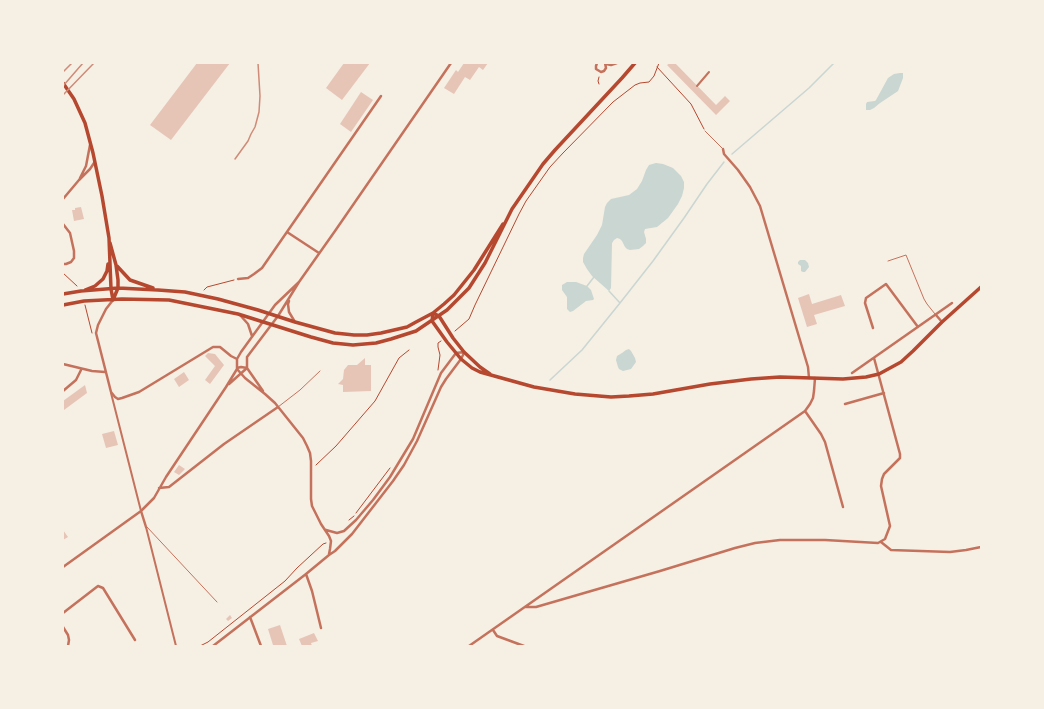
<!DOCTYPE html>
<html>
<head>
<meta charset="utf-8">
<style>
  body { margin:0 }
  #map { position:relative; width:1044px; height:709px; overflow:hidden; background:#f6efe4; font-family:"Roboto Serif",serif }
  canvas { display:block }
  .frame { position:absolute; inset:0; border:64px solid #f6efe4; pointer-events:none }
</style>
</head>
<body>
<div id="map">
<canvas width="1044" height="709"></canvas>
<div class="frame"></div>
</div>
<script>
const ctx = document.querySelector('canvas').getContext('2d');
ctx.lineJoin = 'round';
function fillPath(path, color) { ctx.fillStyle = color; ctx.fill(path, 'evenodd'); }
const toPath = rows => new Path2D(rows.map(r => 'M' + r).join(''));
function strokePath(path, color, width, dash) { ctx.strokeStyle = color; ctx.lineWidth = width; ctx.lineCap = dash ? 'butt' : 'round'; ctx.setLineDash(dash || []); ctx.stroke(path); }
const water = toPath([
  [900,73,903,73,903,78,898,91,880,103,874,108,870,110,866,110,866,104,867,102,875,101,876,100,888,78,894,74],
  [656,163,663,164,673,168,681,176,684,182,684,188,682,196,678,204,668,218,657,227,645,229,644,232,646,239,646,243,643,246,639,249,630,250,627,249,625,247,622,241,620,239,617,238,614,240,612,243,611,288,609,291,592,276,587,269,583,262,583,258,584,254,597,235,602,225,605,207,607,203,611,199,629,195,637,189,642,181,646,170,649,165],
  [800,260,805,260,808,263,809,267,805,272,803,272,801,271,801,266,798,264,798,262],
  [567,282,576,282,587,286,591,290,594,299,593,300,586,301,573,311,570,312,567,309,567,297,562,290,562,285],
  [629,349,631,351,635,358,636,362,631,369,623,371,619,369,618,367,616,360,617,356,622,353,626,350]
]);
const stream = toPath([
  [732,154,809,88,834,63],
  [587,286,594,277],
  [609,291,620,303],
  [550,380,582,350,620,303,653,261,684,218,707,184,724,162]
]);
const building = toPath([
  [197,63,230,63,171,140,150,125],
  [344,63,370,63,342,100,326,88],
  [464,63,488,63,483,70,479,67,470,80,465,77,454,94,444,88,456,70,458,72],
  [670,63,675,63,716,105,725,96,730,101,716,115,667,65],
  [361,92,373,100,351,132,340,124],
  [81,207,84,219,74,221,72,210,75,210,75,208],
  [809,294,812,304,841,295,845,306,814,315,817,324,807,327,798,298],
  [208,353,215,354,224,365,210,384,205,380,215,366,205,356],
  [365,358,365,365,371,365,371,391,343,392,343,385,338,384,343,379,344,370,348,365,357,365],
  [184,372,189,380,179,387,174,379],
  [85,385,87,393,64,410,63,408,63,401],
  [114,431,118,445,106,448,102,434],
  [179,465,185,469,179,475,174,472],
  [63,530,68,537,63,540],
  [230,615,232,618,228,621,226,619],
  [280,625,287,646,271,646,273,645,268,629],
  [314,633,318,641,311,643,312,646,302,646,299,639]
]);
const path = toPath([
  [657,67,691,104,704,129],
  [599,84,598,81,599,77],
  [63,273,77,286],
  [204,290,207,287,234,280],
  [85,305,92,333],
  [455,331,469,319,475,305,519,214,526,201,550,167,563,153,613,102,635,85,640,83,649,82,654,76,659,63],
  [438,370,440,355,438,347,438,343,441,341],
  [316,465,336,446,375,401,399,358,409,350],
  [356,513,390,468],
  [349,520,354,516],
  [200,646,208,642,285,581,297,568,323,544,326,543]
]);
const service = toPath([
  [705,131,723,149],
  [888,261,906,255,924,299,927,304,935,314],
  [278,407,300,390,320,371],
  [147,527,217,602]
]);
const pedestrian = toPath([
  [697,86,709,72],
  [111,393,141,511],
  [146,527,176,646]
]);
const minor = toPath([
  [597,63,596,66,596,69,601,72,604,71,606,68,605,63],
  [606,64,611,65,617,63],
  [723,149,724,154,738,170,750,187,760,206,808,367,809,378],
  [80,178,86,166,90,145],
  [63,199,79,180,90,169,94,163],
  [63,224,70,233,74,251,74,258,71,262,66,264,63,264],
  [287,232,319,253],
  [238,279,248,278,254,274,262,268,381,96],
  [113,300,106,309,98,325,96,333,111,392,115,397,118,399,122,398,139,392,213,347,220,347,231,356,237,359],
  [289,301,288,304,289,312,295,322],
  [240,315,248,324,252,336],
  [936,315,942,322],
  [873,328,865,303,866,298,886,284,918,327],
  [63,364,92,371,105,372],
  [237,368,241,367,247,368],
  [247,368,247,357,278,316,299,282,335,231,451,63],
  [247,368,263,391],
  [237,369,245,378,265,394,275,403,303,438,307,446,310,453,311,461,311,499,312,506,321,524,329,536,331,541,330,549,329,554],
  [852,373,952,303],
  [229,384,247,368],
  [63,391,76,380,81,370],
  [845,404,884,393],
  [805,411,821,434,825,442,843,507],
  [159,488,169,487,224,444,278,407],
  [141,511,146,527],
  [881,542,891,550,950,552,966,550,981,547],
  [63,567,141,511,154,498,166,477,226,387,237,369,237,359,241,352,275,305,299,282],
  [306,574,312,591,321,628],
  [525,607,536,607,660,571,735,548,755,543,780,540,825,540,878,543,885,539,890,526,881,486,882,479,884,474,900,458,900,454,874,358],
  [63,613,98,586,103,588,135,640],
  [250,617,261,646],
  [63,627,68,635,69,640,68,646],
  [493,630,497,636,524,646],
  [213,646,306,574,329,555,335,551,352,534,393,481,404,465,417,441,441,387,446,379,461,359,463,355,464,352,456,353,441,373,413,439,390,477,373,500,356,520,344,531,337,533,326,530],
  [469,646,805,411,810,404,813,398,814,391,815,378]
]);
const secondary = toPath([
  [63,83,74,99,85,123,93,153,102,196,109,238,111,289,113,300],
  [110,243,116,265,118,280,118,288,113,300],
  [117,266,130,280,153,288],
  [85,290,95,286,103,279,107,271,108,264],
  [63,294,81,291,118,288,158,290,185,292,218,299,258,310,295,322,335,333,354,335,367,335,381,333,407,327,416,322,433,313,444,304,454,295,474,270,503,224],
  [63,305,84,301,122,299,169,300,238,314,311,337,333,343,353,345,376,343,391,339,416,331,447,310,469,288,485,263,512,209,543,164,555,150,622,78,635,63],
  [433,313,432,321,447,342,461,359,472,368,480,372,534,387,575,394,611,397,629,396,653,394,710,384,751,379,780,377,843,379,866,377,879,374,901,362,913,351,942,322,981,287],
  [433,313,439,316,453,338,464,352,480,367,490,374]
]);
const rail = toPath([
  [63,72,72,63],
  [63,86,83,63],
  [63,95,94,63],
  [235,159,248,141,251,134,255,127,259,112,260,96,258,63]
]);
fillPath(water, '#c9d6d2');
strokePath(stream, '#c9d6d2', 1.5);
fillPath(building, '#e6c5b7');
strokePath(path, '#b5482f', 1);
strokePath(service, '#c5725c', 1);
strokePath(pedestrian, '#c5725c', 2);
strokePath(minor, '#c5725c', 2.5);
strokePath(secondary, '#b5482f', 3.5);
strokePath(rail, '#cf8b77', 1.5);
</script>
</body>
</html>
